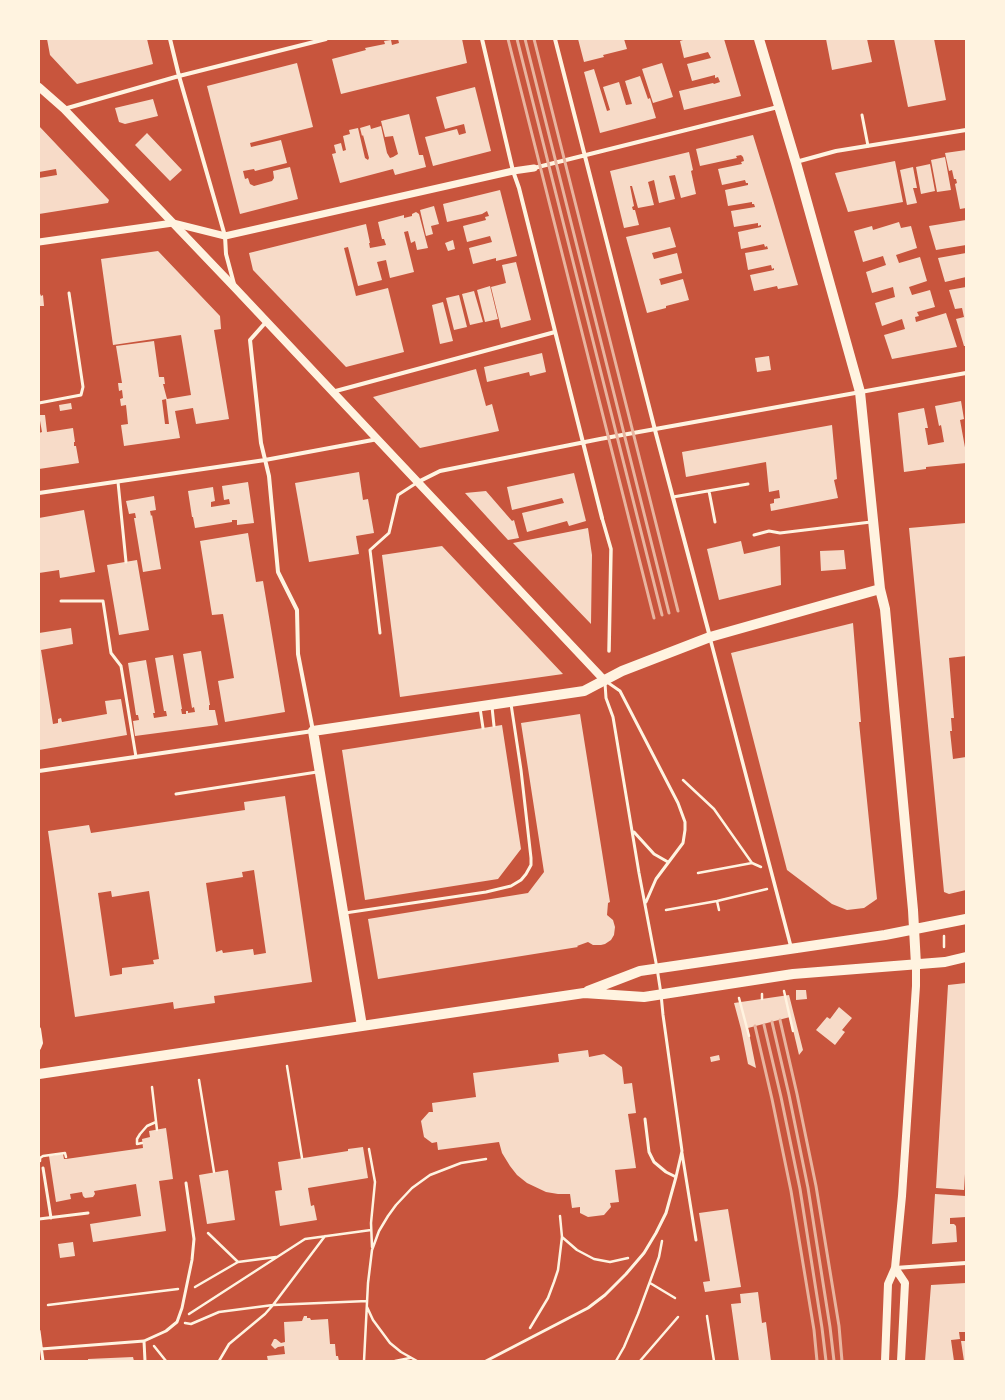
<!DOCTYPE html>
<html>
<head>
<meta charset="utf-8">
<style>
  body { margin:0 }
  #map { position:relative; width:1005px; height:1400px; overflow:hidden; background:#c8553d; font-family:"Fira Sans",sans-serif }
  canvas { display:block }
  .frame { position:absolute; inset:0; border:40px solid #fff3e0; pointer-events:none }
</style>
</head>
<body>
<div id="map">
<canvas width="1005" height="1400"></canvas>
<div class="frame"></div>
</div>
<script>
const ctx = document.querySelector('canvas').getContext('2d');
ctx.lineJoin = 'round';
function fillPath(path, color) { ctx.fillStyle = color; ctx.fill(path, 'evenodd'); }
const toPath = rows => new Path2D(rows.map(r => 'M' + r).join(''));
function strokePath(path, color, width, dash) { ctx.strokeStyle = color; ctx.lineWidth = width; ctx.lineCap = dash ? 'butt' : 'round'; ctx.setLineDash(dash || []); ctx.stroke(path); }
const building = toPath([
  [47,39,147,39,153,64,77,84,50,55],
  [398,39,462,39,467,63,341,94,332,59,366,50,365,48,385,44,384,41,391,40,392,45,399,43],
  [578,39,624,39,627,49,603,55,604,57,584,62],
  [686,39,724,39,741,96,684,110,679,91,713,83,714,84,720,82,718,77,715,78,715,75,692,81,687,64,711,58,708,52,684,58,680,41],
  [826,39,867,39,872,62,832,70],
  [894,39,934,39,946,100,908,107],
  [297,63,313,127,250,143,251,147,281,140,287,163,255,171,254,169,243,171,245,179,248,178,250,184,254,186,272,181,274,178,273,171,290,167,298,199,240,214,207,86],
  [662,63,673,97,653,103,642,69],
  [594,69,607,111,610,110,603,87,619,82,626,105,632,104,625,81,640,76,648,99,650,98,656,118,600,133,584,72],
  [475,87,491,151,433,166,425,137,457,129,459,135,466,133,464,124,445,129,436,97],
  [153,99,158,116,125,124,119,122,115,108],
  [409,114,419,155,423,155,426,167,395,175,393,169,340,183,332,154,336,153,334,145,341,143,343,151,346,150,343,136,350,134,349,130,358,128,365,158,368,160,369,158,363,135,362,136,360,128,370,125,371,129,381,126,387,153,390,158,393,157,398,154,393,136,385,137,381,121],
  [39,126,109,200,108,203,39,214,39,178,57,175,56,169,39,172],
  [147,133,182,170,170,181,135,145],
  [753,135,773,200,798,285,778,289,777,286,754,291,750,275,774,270,774,268,772,269,771,265,748,270,745,253,768,249,767,246,765,247,764,244,741,249,738,232,761,227,761,225,758,226,758,223,734,227,731,211,755,207,754,204,752,204,752,202,728,206,725,190,748,185,748,183,746,183,745,180,722,185,718,169,742,164,741,162,744,161,743,157,741,155,736,156,737,158,700,166,696,149],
  [966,150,966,208,960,209,955,184,957,183,956,179,954,179,952,170,949,171,945,153],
  [689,152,693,170,691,171,696,194,681,198,675,175,669,176,675,199,659,203,654,180,648,182,654,205,638,208,632,186,630,186,634,206,632,207,633,210,635,210,639,225,624,228,610,171],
  [945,157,951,190,937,192,931,160],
  [895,161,903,202,848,212,835,173],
  [930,164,935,191,921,194,916,167],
  [913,167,917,188,913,188,917,203,907,205,900,170],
  [500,190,517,256,496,261,496,258,473,264,469,248,492,242,490,236,467,242,463,226,486,220,485,217,489,216,487,211,482,214,447,222,443,204],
  [434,206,439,224,431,226,433,234,426,236,420,210],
  [416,212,419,214,428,248,417,250,415,241,411,243,408,231,404,232,414,272,390,278,386,260,377,262,382,280,358,286,348,247,344,248,356,296,388,288,404,352,346,367,253,270,249,253,366,224,370,243,369,243,370,248,386,245,384,239,382,239,378,222,404,215,404,218,412,216,412,214],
  [966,220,966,245,936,250,929,226],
  [899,222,901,228,911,226,917,248,896,255,899,263,920,257,927,281,909,287,912,295,930,290,935,307,917,312,919,316,915,317,916,322,946,313,957,347,892,359,884,335,905,329,902,319,882,326,875,303,895,297,893,287,872,293,866,272,886,265,883,256,863,262,854,231,872,226,873,230],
  [670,227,676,247,652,253,654,259,677,253,682,273,659,279,660,281,661,285,683,279,689,300,666,306,666,308,647,313,626,237],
  [453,240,455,249,448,251,445,243],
  [158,251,220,316,221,329,214,330,229,419,196,424,193,408,175,411,180,438,124,446,121,425,128,424,126,405,121,406,120,399,123,398,122,390,119,391,118,383,122,383,116,346,154,341,159,377,164,377,165,384,163,384,167,399,191,395,181,335,113,345,101,259],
  [166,399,169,424,165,424,162,400],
  [966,253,966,277,945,282,938,258],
  [516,262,531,320,501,328,491,287,506,283,502,265],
  [490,286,498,319,485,322,477,290],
  [966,287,966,346,964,346,956,319,964,317,962,308,955,309,949,290],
  [39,291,41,296,43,295,44,306,39,306],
  [474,291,483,322,470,325,462,294],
  [459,295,467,327,454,330,446,298],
  [443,302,453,341,440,344,432,305],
  [542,353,546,372,530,376,529,372,487,382,484,367],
  [769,356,771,370,757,372,755,358],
  [476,369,486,406,492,404,499,431,420,448,373,397],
  [961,401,964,419,960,420,966,453,966,463,926,467,926,469,904,472,898,413,924,408,928,428,925,428,928,445,944,442,941,425,939,426,935,406],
  [71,403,72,409,60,411,59,405],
  [39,415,45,415,47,432,73,428,75,442,74,442,74,446,76,446,79,463,39,469,39,433,42,432],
  [832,425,837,479,834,480,838,498,771,511,770,504,774,503,774,499,780,498,779,490,769,492,766,462,686,477,682,452],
  [359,472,363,500,368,499,374,533,356,536,359,554,309,562,295,483],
  [574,473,586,521,569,526,567,521,527,532,522,513,564,503,562,498,512,510,507,487],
  [248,482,254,523,237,525,237,520,232,520,232,522,195,528,193,517,192,517,188,491,213,487,215,501,211,502,211,507,230,504,229,499,224,500,222,486],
  [486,491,512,521,514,520,519,538,508,540,465,493],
  [154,496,156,510,150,511,151,516,152,515,161,569,143,572,134,518,136,518,135,513,129,514,126,501],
  [84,510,95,572,60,578,59,570,39,573,39,518],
  [966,523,966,656,949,658,954,718,951,718,952,731,950,731,953,759,966,757,966,890,949,894,944,892,909,528],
  [588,528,592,555,591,624,513,543],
  [248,533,256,582,263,581,285,712,225,722,218,681,234,678,223,614,212,615,200,541],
  [741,541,744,554,780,546,781,585,719,600,707,549],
  [442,546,563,674,400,697,382,555],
  [844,550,846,569,821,571,820,551],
  [137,560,149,630,119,635,107,565],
  [853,623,861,722,859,722,877,899,864,908,847,910,832,904,787,870,731,653],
  [71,628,73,644,41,650,53,724,58,723,58,719,61,718,62,722,107,714,105,701,121,699,127,735,39,750,39,633],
  [201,651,210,705,209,705,209,710,215,710,218,725,135,736,133,721,139,720,138,715,136,715,128,663,146,660,155,713,153,713,154,718,167,716,166,711,164,711,155,658,173,655,182,709,181,709,182,714,186,714,186,711,188,711,188,713,195,712,194,707,192,708,183,654],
  [580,714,610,902,608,903,607,915,613,920,615,927,614,935,611,940,605,944,601,945,593,945,588,942,577,946,578,947,378,979,368,919,528,893,544,872,521,723],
  [502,725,521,849,498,879,365,900,342,750],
  [285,796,312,982,214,996,215,1003,180,1008,174,1009,173,1002,75,1017,48,831,89,825,91,833,245,810,244,802],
  [254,870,266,953,254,955,253,949,223,953,222,950,216,952,206,883,243,877,242,872],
  [111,891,112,897,149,891,159,959,153,960,154,964,122,968,122,974,110,976,98,893],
  [966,983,966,1174,965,1174,964,1190,936,1188,948,985],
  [796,990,806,990,807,999,796,1000],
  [789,995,803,1050,799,1055,790,1017,748,1028,756,1068,748,1064,741,1029,734,1003],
  [839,1007,852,1018,842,1030,845,1032,835,1045,816,1030,827,1017,830,1019],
  [588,1050,589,1057,604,1054,622,1067,624,1084,632,1083,636,1113,628,1114,636,1168,615,1170,619,1202,610,1203,611,1207,604,1215,588,1217,580,1213,580,1207,572,1208,570,1194,558,1194,546,1192,527,1183,517,1175,510,1166,502,1153,499,1142,438,1150,437,1142,432,1143,424,1137,421,1121,429,1112,433,1112,432,1103,476,1097,473,1073,559,1062,558,1054],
  [719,1055,720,1060,711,1062,710,1057],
  [166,1128,173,1179,159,1181,166,1231,93,1242,90,1224,141,1216,136,1184,94,1191,95,1194,93,1197,85,1198,83,1196,82,1192,70,1194,71,1199,56,1202,49,1156,63,1154,64,1159,66,1159,143,1148,142,1139,150,1137,149,1131],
  [363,1147,368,1178,308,1188,311,1206,314,1205,317,1220,280,1226,275,1191,282,1190,278,1162,348,1151,348,1149],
  [228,1170,235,1220,207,1224,199,1175],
  [935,1194,966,1196,966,1217,950,1218,950,1224,954,1224,956,1226,957,1242,932,1244],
  [728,1209,741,1287,705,1292,703,1282,710,1281,699,1213],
  [73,1242,75,1256,60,1258,58,1244],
  [966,1283,966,1332,959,1332,960,1339,951,1340,954,1361,925,1361,931,1285],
  [758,1292,762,1323,766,1322,771,1361,739,1361,731,1304,741,1303,740,1294],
  [304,1316,307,1316,307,1318,310,1318,311,1320,328,1319,330,1344,335,1344,336,1356,338,1356,339,1361,268,1361,267,1356,285,1354,284,1346,278,1347,275,1349,271,1345,274,1339,276,1339,281,1343,285,1342,284,1322,302,1321],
  [961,1341,966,1341,966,1361,964,1361],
  [133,1357,134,1361,88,1361,88,1359]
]);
const path = toPath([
  [683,780,714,809,752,863,761,867],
  [698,873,752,863],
  [717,901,719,910],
  [666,910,717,901,767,889],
  [944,936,944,947],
  [784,991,793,1031],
  [762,994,762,999],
  [739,998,749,1036],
  [287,1066,302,1158],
  [199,1080,214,1172],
  [152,1087,157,1130],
  [142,1143,137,1144,137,1139,140,1134,147,1126,156,1122],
  [369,1149,375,1182,371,1223,372,1247],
  [40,1161,40,1158,43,1156,65,1153,66,1157],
  [560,1216,562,1237,577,1250,594,1259,610,1262,628,1258],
  [208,1233,238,1262],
  [650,1283,675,1298],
  [195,1287,238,1262,276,1257],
  [48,1305,178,1289],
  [367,1307,373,1320,390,1343,401,1352,417,1361],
  [189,1314,305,1239,371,1230],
  [707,1316,714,1361],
  [185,1323,191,1324,219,1312,273,1305,367,1301],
  [530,1328,548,1298,554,1282,558,1270,562,1237],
  [154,1346,166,1361],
  [219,1361,229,1344,265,1314,273,1305,325,1236],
  [364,1361,368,1283,372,1250,379,1231,388,1216,396,1205,412,1188,430,1175,461,1163,486,1159],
  [395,1361,410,1358],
  [616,1361,624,1347,638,1314,659,1257,662,1241],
  [640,1361,678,1317]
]);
const service = toPath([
  [862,115,868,146],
  [39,403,81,395,83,387,69,293],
  [118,482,126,562],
  [709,491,715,522],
  [673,497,748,484],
  [754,535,769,531,780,533,871,522],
  [61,601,103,601,111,653,121,666,136,757],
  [380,633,370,550,389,533,398,495,418,482],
  [607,682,620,691,678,803,685,822,685,830,683,843,656,879,646,902],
  [492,707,494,726],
  [480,708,483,728],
  [176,794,317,772],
  [634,832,654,854,668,862],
  [345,913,486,892,511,886,521,880,526,874,531,865,531,858,521,770,511,704],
  [645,1119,649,1152,654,1162,666,1172,676,1177],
  [682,1153,696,1240],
  [43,1168,51,1218],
  [39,1219,88,1213],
  [39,1331,43,1361],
  [144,1341,145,1361],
  [41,1349,144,1341,166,1331,177,1322,182,1308,192,1260,194,1239,186,1183],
  [486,1361,588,1308,605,1295,626,1274,644,1253,656,1233,666,1213,676,1177,682,1151,663,1015,661,994,657,968,639,873,613,717,606,698,605,683]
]);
const pedestrian = toPath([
  [602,518,611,549,609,651],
  [710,638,791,947]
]);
const minor = toPath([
  [170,39,179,76,225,236,226,254,234,284],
  [482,39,513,171,519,188,602,518],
  [555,39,655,430,710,637],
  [64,109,179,76,326,39],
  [796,162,836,151,966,130],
  [534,168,778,107],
  [332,392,555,332],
  [418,482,440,471,600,439,966,373],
  [39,493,265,460,378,439],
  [39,771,313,731,298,654,297,610,278,572,269,476,261,443,250,340,266,322],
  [39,1029,41,1043,39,1048],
  [895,1268,966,1263]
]);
const tertiary = toPath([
  [39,242,173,223,225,236,513,171,534,168]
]);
const secondary = toPath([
  [39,87,64,109,235,288,605,681],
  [895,1268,905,1283,901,1361],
  [885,1361,888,1284,895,1268,902,1196,916,986,916,965]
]);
const primary = toPath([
  [759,39,796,163,860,392,880,589,885,609,913,910,916,965],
  [588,991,640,971,885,935,966,919],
  [362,1026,313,731,584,691,622,671,710,637,880,589],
  [39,1074,584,993,644,997,793,974,945,962,966,957]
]);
const rail = toPath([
  [508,39,654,618],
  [517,39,662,615],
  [525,39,669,613],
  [534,39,678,611],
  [780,1020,797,1094,816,1186,839,1326,842,1361],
  [772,1022,789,1095,808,1188,830,1327,834,1361],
  [764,1025,781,1097,800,1189,822,1328,826,1361],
  [755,1026,772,1099,791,1191,814,1330,817,1361]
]);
fillPath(building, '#f7dbc8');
strokePath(path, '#fff3e0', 2.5);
strokePath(service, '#fff3e0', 3);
strokePath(pedestrian, '#fff3e0', 3.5);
strokePath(minor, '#fff3e0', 4);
strokePath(tertiary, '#fff3e0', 7);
strokePath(secondary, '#fff3e0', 8);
strokePath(primary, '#fff3e0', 10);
strokePath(rail, '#e9b49f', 3);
</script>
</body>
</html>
